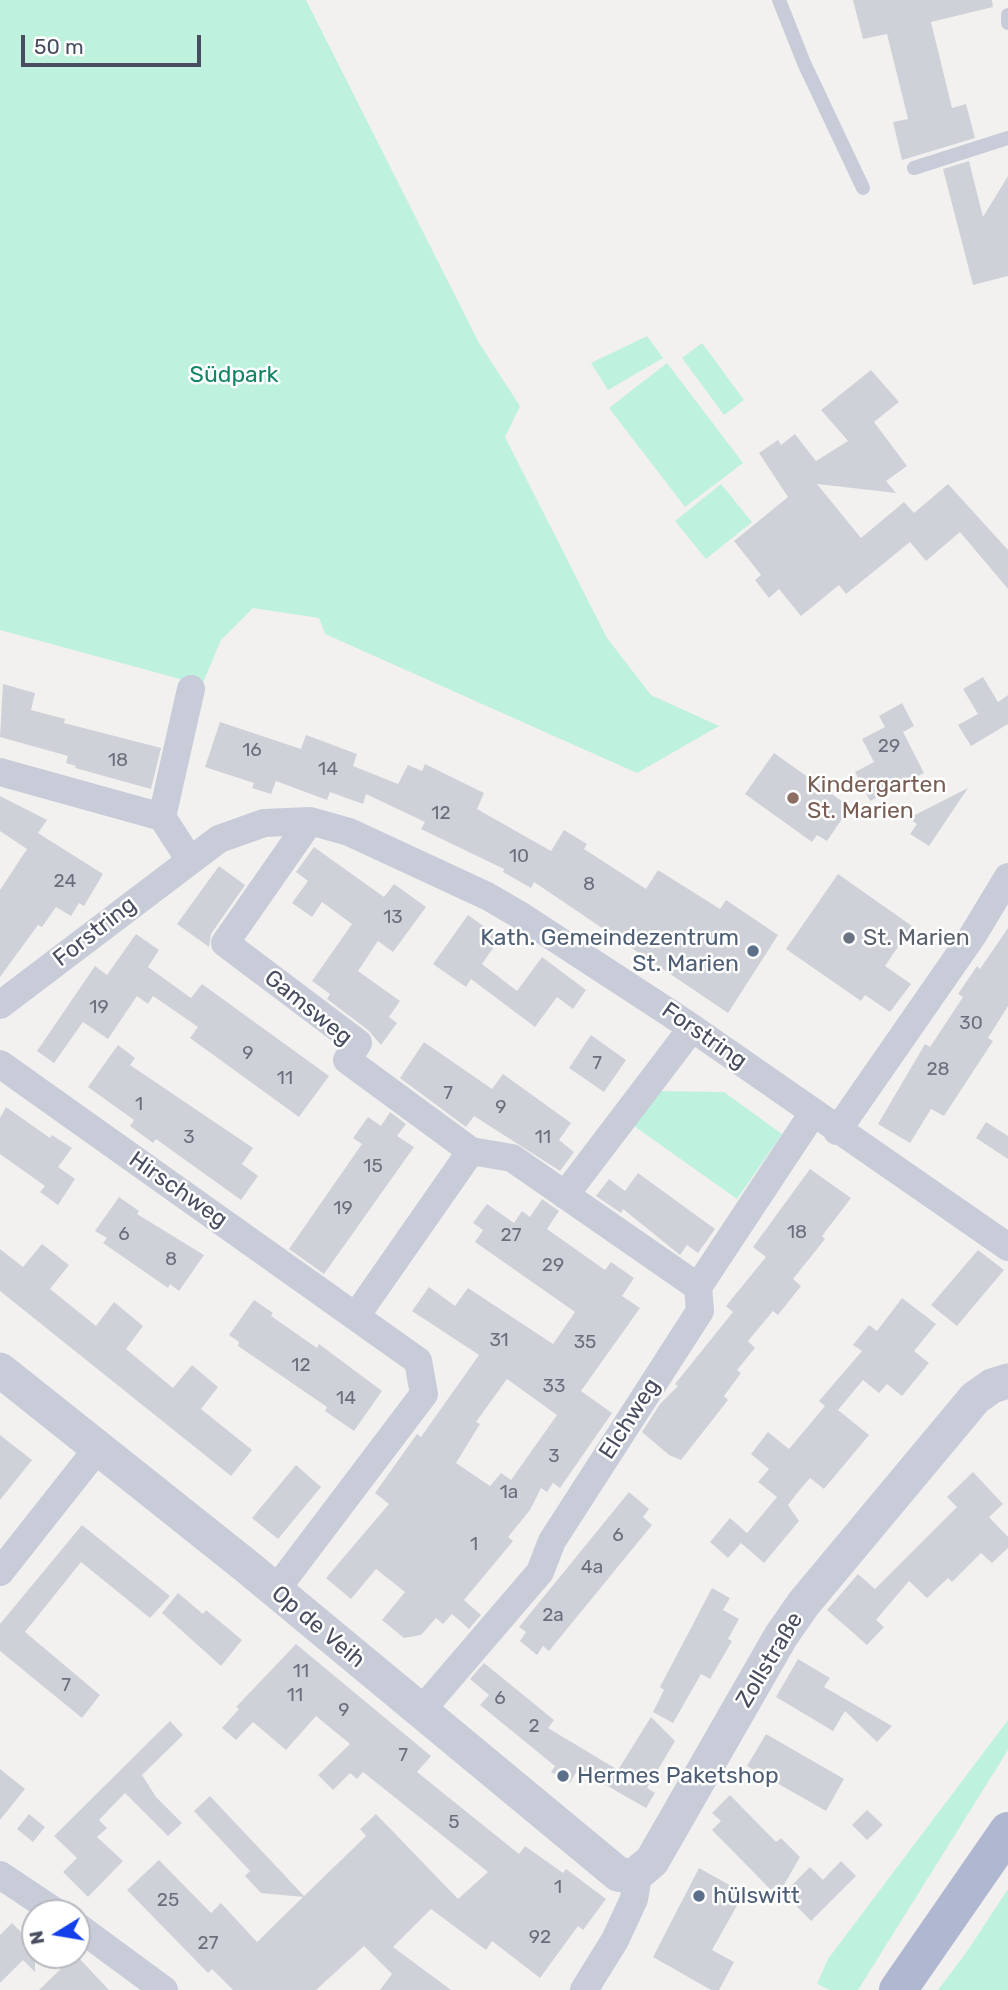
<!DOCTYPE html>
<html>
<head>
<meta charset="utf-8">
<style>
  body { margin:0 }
  #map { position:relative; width:1008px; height:1990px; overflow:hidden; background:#f3f1f0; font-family:Rubik,sans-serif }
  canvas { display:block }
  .north { position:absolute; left:21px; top:1899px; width:70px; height:70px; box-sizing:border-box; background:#fff; border:2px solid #b6b8bf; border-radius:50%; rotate:259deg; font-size:19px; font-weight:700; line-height:28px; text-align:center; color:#484e5f }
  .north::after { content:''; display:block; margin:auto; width:24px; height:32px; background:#133feb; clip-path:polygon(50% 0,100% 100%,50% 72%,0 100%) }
  .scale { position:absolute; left:21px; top:35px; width:180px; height:32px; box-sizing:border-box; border:4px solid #484e5f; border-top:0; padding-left:9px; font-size:21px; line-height:24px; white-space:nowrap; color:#484e5f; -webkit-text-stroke:5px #fff; paint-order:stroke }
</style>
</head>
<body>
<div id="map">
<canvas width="1008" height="1990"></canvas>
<div class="north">N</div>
<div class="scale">50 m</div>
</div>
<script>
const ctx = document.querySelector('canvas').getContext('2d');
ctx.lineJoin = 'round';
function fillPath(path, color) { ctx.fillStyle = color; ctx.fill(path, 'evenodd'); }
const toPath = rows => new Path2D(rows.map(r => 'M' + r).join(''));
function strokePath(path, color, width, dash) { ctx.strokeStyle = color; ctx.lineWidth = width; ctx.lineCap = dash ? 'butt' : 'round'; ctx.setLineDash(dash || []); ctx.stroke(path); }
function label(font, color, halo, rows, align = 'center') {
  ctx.font = font + ' Rubik,sans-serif'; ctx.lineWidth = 5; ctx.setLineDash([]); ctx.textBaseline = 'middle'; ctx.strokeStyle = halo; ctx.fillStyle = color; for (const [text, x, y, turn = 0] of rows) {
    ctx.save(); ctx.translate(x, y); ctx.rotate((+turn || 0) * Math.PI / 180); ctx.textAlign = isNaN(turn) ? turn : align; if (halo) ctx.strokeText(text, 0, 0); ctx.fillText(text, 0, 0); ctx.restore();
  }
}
const green = toPath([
  [0,0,306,0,479,343,520,406,505,437,607,638,651,695,719,726,637,773,325,634,319,618,253,608,221,640,202,685,0,630],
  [647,336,663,358,608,390,591,363],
  [702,343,744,400,724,415,682,358],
  [667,363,743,463,685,507,609,408],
  [721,484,752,522,706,559,675,521],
  [653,1091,724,1092,782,1134,737,1199,631,1124],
  [1008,1720,1008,1750,858,1990,830,1990,817,1984,828,1959],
  [1008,1889,1008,1990,938,1990,968,1950]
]);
const building = toPath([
  [853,0,992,0,993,7,931,22,952,108,966,104,975,138,902,160,893,122,908,119,887,34,863,39],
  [969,161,983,217,1008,176,1008,276,973,285,943,169],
  [871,370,899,402,874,422,907,466,886,481,896,493,817,484,861,538,904,502,914,513,948,484,1008,550,1008,589,960,532,926,561,910,542,846,594,839,585,801,616,779,589,769,598,755,580,761,575,734,541,788,497,759,453,778,440,781,445,795,434,816,461,848,441,821,410],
  [983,677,998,702,1008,695,1008,724,971,746,958,725,978,714,963,689],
  [3,684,35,693,31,710,65,719,64,723,161,748,151,789,75,768,76,766,66,763,68,756,0,737],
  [902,703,914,726,903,732,924,773,870,801,855,772,874,762,862,739,885,727,879,716],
  [220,722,301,749,306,735,357,754,353,766,398,784,408,765,422,771,425,764,484,793,477,809,551,851,564,830,587,844,584,849,646,889,658,870,720,909,726,900,778,935,728,1013,534,882,531,888,503,872,504,869,421,829,425,822,366,794,363,804,330,792,327,800,276,781,271,794,252,788,254,783,205,767],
  [774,753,850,807,827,841,817,835,812,842,745,794],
  [968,788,929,846,910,834,917,824,909,818],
  [0,796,47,820,38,833,103,874,84,906,79,903,71,916,56,907,42,927,38,925,0,977,0,890,27,849,0,831],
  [314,847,384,897,394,884,426,907,393,952,378,941,358,971,400,1001,389,1017,397,1023,381,1045,368,1030,327,999,330,994,312,981,352,924,322,902,312,917,292,903,308,881,296,872],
  [219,866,245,885,211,934,209,947,177,924],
  [838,874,912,926,885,966,911,984,890,1012,865,995,861,1001,786,949],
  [468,915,500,938,482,964,517,991,542,957,586,990,573,1009,557,997,535,1027,471,979,466,987,433,964],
  [1008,928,1008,1006,988,1038,993,1041,944,1116,931,1109,910,1143,878,1124,925,1044,930,1047,963,997,958,994,977,966,980,969],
  [136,934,159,950,148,967,191,998,202,984,329,1076,299,1117,190,1038,198,1027,153,996,148,1004,137,996,108,1039,83,1022,54,1063,37,1051,95,966,107,975],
  [591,1035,626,1060,604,1092,569,1068],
  [424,1042,492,1089,503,1074,571,1123,559,1140,574,1152,560,1171,474,1116,466,1127,400,1078],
  [118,1045,135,1058,130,1065,253,1148,242,1164,258,1176,241,1200,156,1139,153,1143,130,1126,134,1120,88,1087],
  [6,1107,50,1138,52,1135,72,1148,58,1167,75,1179,58,1205,40,1192,45,1186,0,1154,0,1118],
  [390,1112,406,1124,397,1136,414,1147,324,1274,289,1249,362,1144,353,1138,368,1117,381,1126],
  [986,1122,1008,1136,1008,1159,976,1138],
  [810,1169,851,1198,822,1236,825,1239,793,1279,801,1286,778,1315,773,1311,748,1341,755,1348,737,1370,741,1373,724,1396,728,1400,681,1460,669,1455,642,1432,660,1404,678,1386,675,1384,733,1312,726,1306,766,1257,753,1247],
  [638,1173,715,1229,698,1253,687,1245,680,1255,623,1209,621,1213,596,1196,609,1179,625,1191],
  [119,1197,139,1211,137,1214,204,1255,179,1291,170,1284,168,1288,103,1243,107,1238,95,1231],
  [542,1199,559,1211,547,1229,605,1270,611,1262,634,1278,622,1296,640,1308,581,1391,612,1413,560,1488,553,1483,547,1492,541,1488,530,1510,508,1537,513,1541,464,1600,481,1615,469,1629,452,1614,443,1624,436,1618,421,1635,404,1638,382,1620,405,1592,376,1569,351,1599,326,1578,389,1504,375,1493,417,1434,421,1437,479,1355,412,1311,429,1287,455,1306,468,1288,553,1344,575,1312,475,1242,483,1230,473,1223,487,1204,514,1223,522,1211,530,1217],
  [507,1379,557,1415,511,1480,501,1473,490,1486,456,1463,480,1424,476,1422],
  [42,1244,69,1265,50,1289,96,1326,114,1302,143,1326,126,1349,173,1388,192,1365,218,1387,201,1409,252,1450,231,1476,0,1291,0,1249,23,1267],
  [978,1250,1004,1270,957,1326,931,1305],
  [902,1298,936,1324,914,1351,929,1363,902,1396,887,1384,879,1393,863,1380,838,1410,869,1435,824,1489,810,1478,798,1492,788,1505,799,1521,764,1563,741,1543,728,1558,710,1542,730,1518,747,1533,777,1497,758,1482,769,1469,751,1454,768,1432,789,1449,825,1406,819,1401,862,1351,853,1345,869,1325,877,1331],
  [254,1300,273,1313,271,1316,317,1348,319,1344,382,1391,354,1431,325,1411,327,1407,238,1346,239,1342,229,1335],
  [0,1435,32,1460,0,1500],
  [296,1465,321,1487,278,1539,252,1518],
  [973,1472,1003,1504,989,1517,1008,1537,1008,1548,992,1563,981,1553,952,1582,948,1578,927,1598,909,1581,876,1620,884,1627,867,1645,827,1610,858,1574,875,1589,957,1507,947,1497],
  [629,1492,649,1509,643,1517,652,1525,549,1651,543,1646,537,1655,520,1641,526,1632,519,1627],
  [82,1525,170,1596,150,1618,81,1562,25,1632,100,1695,82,1718,0,1651,0,1624],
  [712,1588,730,1598,723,1610,739,1619,728,1639,732,1641,710,1679,701,1674,673,1723,653,1712,664,1690,660,1687],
  [178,1593,203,1614,206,1610,242,1640,221,1666,162,1613],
  [296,1644,431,1756,417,1772,519,1854,525,1846,563,1873,566,1869,606,1899,583,1930,578,1926,540,1978,492,1941,486,1950,431,1909,393,1947,451,1990,380,1990,392,1974,364,1946,316,1990,233,1990,212,1969,208,1973,127,1890,159,1860,211,1913,221,1903,257,1942,303,1897,261,1893,245,1876,250,1871,194,1811,210,1796,304,1896,366,1836,360,1829,376,1814,458,1899,488,1872,363,1772,357,1779,350,1773,333,1790,318,1775,350,1744,316,1716,286,1750,253,1722,236,1740,222,1728,239,1709,236,1707],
  [798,1659,830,1678,824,1687,892,1726,877,1742,845,1711,833,1731,776,1697],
  [484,1663,554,1720,548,1728,618,1770,651,1717,675,1741,647,1788,655,1793,646,1808,578,1769,570,1783,551,1772,555,1766,480,1705,489,1695,470,1679],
  [170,1721,183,1735,142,1775,156,1797,182,1823,168,1836,125,1793,99,1820,107,1828,97,1837,123,1861,88,1897,63,1872,77,1858,54,1836],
  [766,1734,844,1779,826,1811,747,1766],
  [0,1769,25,1789,0,1820],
  [730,1795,776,1842,781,1838,800,1857,781,1890,776,1885,771,1890,712,1830,721,1821,712,1813],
  [867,1810,883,1825,867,1840,852,1825],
  [29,1814,45,1827,33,1842,17,1829],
  [841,1861,856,1876,811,1921,784,1893,810,1867,823,1880],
  [699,1868,744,1893,712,1950,734,1962,719,1990,711,1990,653,1957],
  [12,1923,35,1946,35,1972,23,1960,0,1983,0,1935],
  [76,1955,109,1990,39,1990,75,1955]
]);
const service = toPath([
  [779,0,804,63,863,188],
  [1008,15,1008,23],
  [914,168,1008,138]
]);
const minor = toPath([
  [0,772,162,817,189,859],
  [162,817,191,689],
  [310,821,225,943,358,1043,347,1060,471,1151,512,1158,698,1287],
  [0,1005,219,839,264,823,310,821,349,832,487,896,518,914,685,1023,1008,1247],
  [0,1064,418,1361,424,1394,275,1591],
  [837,1131,973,935,1008,877],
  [565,1195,692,1028],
  [356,1316,471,1151],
  [0,1572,98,1448],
  [420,1712,540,1572,552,1541,700,1311,698,1287,813,1113],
  [0,1875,57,1913],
  [77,1926,164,1990],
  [584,1990,615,1940,634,1899,638,1876]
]);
const tertiary = toPath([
  [0,1370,245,1565,618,1874,633,1877,652,1861,781,1636,804,1603,975,1398,992,1386,1008,1381]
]);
const primary = toPath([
  [898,1990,1008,1831]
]);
const markers = [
  [793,798,7,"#8d6e63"],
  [849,938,7,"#6b7280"],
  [753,951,7,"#5c6f8a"],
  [563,1776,7,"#5c6f8a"],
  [699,1896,7,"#5c6f8a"]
];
const numberNames = [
  ["29",889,747],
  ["16",252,751],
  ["18",118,761],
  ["14",328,770],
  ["12",441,814],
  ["10",519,857],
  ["24",65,882],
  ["8",589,885],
  ["13",393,918],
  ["19",99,1008],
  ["30",971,1024],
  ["9",248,1054],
  ["7",597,1064],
  ["28",938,1070],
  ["11",285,1079],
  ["7",448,1094],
  ["1",139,1105],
  ["9",501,1108],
  ["3",189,1138],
  ["11",543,1138],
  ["15",373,1167],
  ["19",343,1209],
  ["18",797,1233],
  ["6",124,1235],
  ["27",511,1236],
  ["8",171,1260],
  ["29",553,1266],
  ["31",499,1341],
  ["35",585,1343],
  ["12",301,1366],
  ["33",554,1387],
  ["14",346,1399],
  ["3",554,1457],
  ["1a",509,1493],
  ["6",618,1536],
  ["1",474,1545],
  ["4a",592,1568],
  ["2a",553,1616],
  ["11",301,1672],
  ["7",66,1686],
  ["11",295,1696],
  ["6",500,1699],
  ["9",344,1711],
  ["2",534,1727],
  ["7",403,1756],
  ["5",454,1823],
  ["1",558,1888],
  ["25",168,1901],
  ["92",540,1938],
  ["27",208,1944]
];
const parkNames = [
  ["Südpark",234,375]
];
const educationNames = [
  ["Kindergarten",807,785],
  ["St. Marien",807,811]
];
const streetNames = [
  ["Forstring",95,932,-38],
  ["Gamsweg",308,1008,39],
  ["Forstring",704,1036,35],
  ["Hirschweg",178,1190,35],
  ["Elchweg",630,1419,-57],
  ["Op de Veih",318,1627,40],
  ["Zollstraße",770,1660,-59]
];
const serviceNames = [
  ["Kath. Gemeindezentrum",739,938,"right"],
  ["St. Marien",739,964,"right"],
  ["Hermes Paketshop",577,1776],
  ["hülswitt",713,1896]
];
const worshipNames = [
  ["St. Marien",863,938]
];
fillPath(green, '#bef1de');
fillPath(building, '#cfd1d8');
strokePath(service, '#c7ccd8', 14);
strokePath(minor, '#c7ccd8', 28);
strokePath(tertiary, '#c7ccd8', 35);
strokePath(primary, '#afb8d0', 38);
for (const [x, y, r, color] of markers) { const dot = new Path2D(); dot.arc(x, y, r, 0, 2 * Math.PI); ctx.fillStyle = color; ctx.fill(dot); strokePath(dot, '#fff', 2.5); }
label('19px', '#6a6f7d', null, numberNames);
label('23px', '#148466', '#fff', parkNames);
label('23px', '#785e54', '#fff', educationNames, 'left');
label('23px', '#484e5f', '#fff', streetNames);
label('23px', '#4e5e75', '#fff', serviceNames, 'left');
label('23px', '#5b616d', '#fff', worshipNames, 'left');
</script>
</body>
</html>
